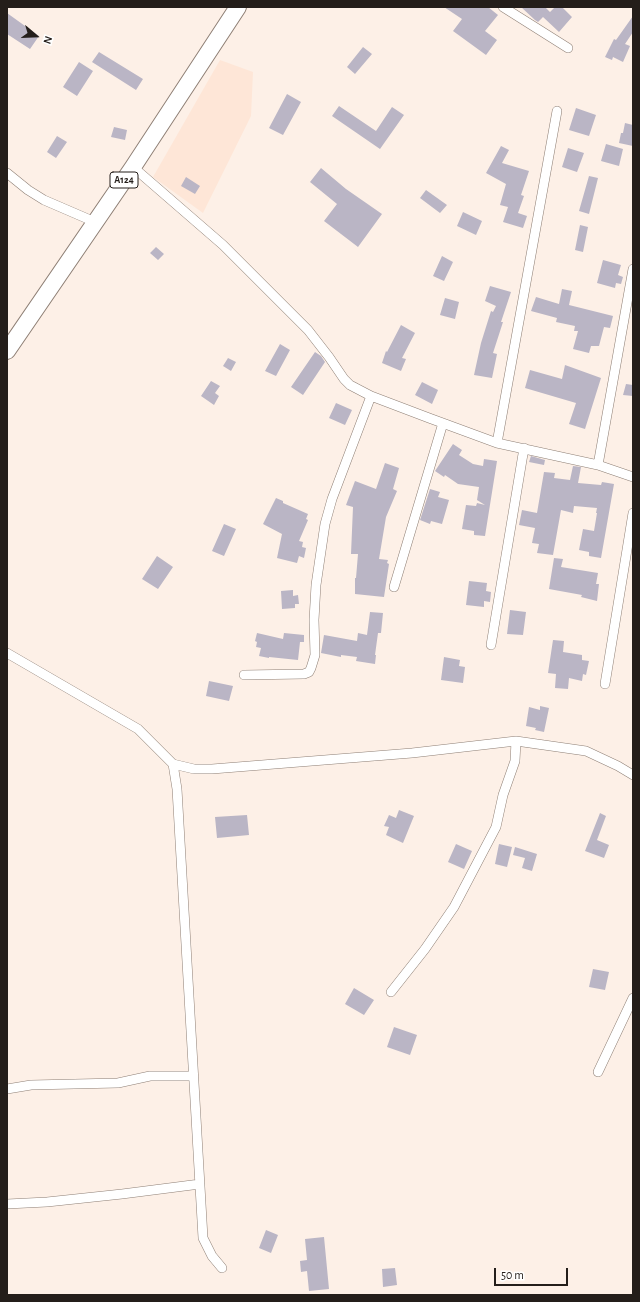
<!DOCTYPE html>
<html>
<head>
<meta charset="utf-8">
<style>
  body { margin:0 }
  #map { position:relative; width:640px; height:1302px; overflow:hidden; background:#fdf0e7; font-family:"Alegreya Sans",sans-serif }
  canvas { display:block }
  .frame { position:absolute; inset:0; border:8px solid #241e1a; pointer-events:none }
  .north { position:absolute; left:16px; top:16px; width:40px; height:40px; -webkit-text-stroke:3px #fff; paint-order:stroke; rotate:109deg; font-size:11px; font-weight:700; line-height:16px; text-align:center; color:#241e1a }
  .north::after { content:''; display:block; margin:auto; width:14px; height:18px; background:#241e1a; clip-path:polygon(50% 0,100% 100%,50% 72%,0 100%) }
  .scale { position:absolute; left:494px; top:1268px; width:74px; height:18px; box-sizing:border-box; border:2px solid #241e1a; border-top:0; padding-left:5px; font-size:12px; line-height:14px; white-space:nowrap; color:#241e1a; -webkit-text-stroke:3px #fff; paint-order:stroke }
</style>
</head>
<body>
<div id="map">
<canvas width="640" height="1302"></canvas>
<div class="frame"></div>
<div class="north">N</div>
<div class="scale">50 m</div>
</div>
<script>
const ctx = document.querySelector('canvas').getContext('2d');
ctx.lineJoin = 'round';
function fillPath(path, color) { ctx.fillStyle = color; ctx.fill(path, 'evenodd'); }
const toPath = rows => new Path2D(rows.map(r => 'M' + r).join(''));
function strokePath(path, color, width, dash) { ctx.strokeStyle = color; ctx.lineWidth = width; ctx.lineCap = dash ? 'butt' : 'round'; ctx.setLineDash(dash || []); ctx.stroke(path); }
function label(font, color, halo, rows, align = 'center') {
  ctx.font = font + ' "Alegreya Sans",sans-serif'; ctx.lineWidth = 3.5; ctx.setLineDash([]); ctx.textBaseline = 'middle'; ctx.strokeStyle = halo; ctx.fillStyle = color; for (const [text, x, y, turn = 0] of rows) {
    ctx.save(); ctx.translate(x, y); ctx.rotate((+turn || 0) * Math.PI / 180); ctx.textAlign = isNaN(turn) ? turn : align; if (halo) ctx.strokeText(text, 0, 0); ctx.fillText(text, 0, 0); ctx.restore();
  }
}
const built = toPath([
  [220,60,253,72,251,116,203,213,153,177]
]);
const building = toPath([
  [444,7,488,7,498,15,485,31,497,40,486,55,453,31,462,19],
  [521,7,545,7,550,12,555,7,562,7,572,17,559,32,543,17,538,22,535,20],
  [7,13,39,36,30,49,7,34],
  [633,16,633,32,625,44,630,46,623,62,613,57,612,60,605,57,614,39,616,40],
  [363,47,372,54,355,74,347,67],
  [99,52,143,79,136,90,92,62],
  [79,62,93,71,77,96,63,87],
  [287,94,301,102,283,135,269,128],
  [339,106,376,131,392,107,404,115,380,149,332,116],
  [576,108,596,115,589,136,569,130],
  [625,123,633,125,633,146,619,143,621,133,623,133],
  [114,127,127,130,125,140,111,137],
  [57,136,67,142,56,158,47,152],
  [606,144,623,149,619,166,601,161],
  [501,146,509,150,502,163,529,171,521,195,524,196,518,213,527,216,523,228,503,222,508,207,500,205,506,184,486,173],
  [568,148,584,153,577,172,562,167],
  [321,168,346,189,382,214,358,247,324,221,337,204,310,182],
  [589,176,598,178,589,214,579,211],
  [186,177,200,186,195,194,181,186],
  [426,190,447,205,440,213,420,198],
  [463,212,482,221,476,235,457,226],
  [580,225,588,227,583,252,575,250],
  [156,247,164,254,158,260,150,253],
  [442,256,453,262,444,281,433,276],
  [603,260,621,265,618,275,623,277,621,284,616,283,615,288,597,283],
  [490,286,511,292,501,322,503,322,493,353,497,354,492,378,474,375,481,343,491,311,493,312,496,306,485,301],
  [562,289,572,291,569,305,613,316,610,328,604,327,599,346,591,346,589,353,573,349,578,331,574,331,575,326,556,322,557,318,531,311,536,297,559,304],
  [445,298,459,302,455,319,440,315],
  [401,325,415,333,402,358,406,359,401,371,382,363,386,351,387,352],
  [280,344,290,350,276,376,265,371],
  [315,352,321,356,325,362,303,395,291,387],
  [228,358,236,362,231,371,223,366],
  [565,365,601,378,585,429,569,424,576,403,525,388,530,370,562,379],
  [211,381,220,386,215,393,219,396,214,405,201,396],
  [422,382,438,390,432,404,415,395],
  [626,384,633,385,633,396,623,395],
  [336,403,352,410,345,425,329,418],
  [453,444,462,450,459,455,473,464,483,466,484,459,497,461,485,536,474,535,474,531,462,529,466,505,476,506,477,503,485,505,477,500,479,487,458,484,445,475,444,477,435,471],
  [531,456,545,460,544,465,529,462],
  [385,463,399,468,393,489,397,491,386,517,379,559,388,560,387,563,389,564,384,597,355,594,355,578,356,578,358,554,351,554,353,507,346,505,355,481,376,489],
  [573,466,581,467,578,483,601,485,602,482,614,484,601,558,589,556,589,552,579,550,583,529,594,531,597,513,596,513,597,508,574,506,573,513,561,510,553,555,537,553,539,544,532,543,535,528,519,525,522,510,537,513,544,472,555,473,554,478,570,480],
  [430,489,440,492,438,497,449,500,442,524,431,521,430,524,420,520],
  [276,498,283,501,283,503,308,514,306,519,308,520,299,541,303,542,302,547,306,548,304,558,299,556,297,563,277,558,282,534,263,524],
  [224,524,236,529,224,556,212,551],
  [157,556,173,567,158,589,142,579],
  [554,558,563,559,561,567,598,573,596,584,599,584,597,601,581,597,582,595,549,589],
  [469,581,487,583,486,591,491,592,490,602,484,601,484,607,466,605],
  [293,590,293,596,298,595,299,604,295,604,295,608,282,609,281,591],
  [510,610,526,612,523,635,507,634],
  [370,612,383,613,381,633,378,633,375,655,376,655,375,664,356,661,357,657,341,655,341,657,321,653,324,635,357,641,358,633,367,635],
  [257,633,283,639,284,633,304,635,304,642,300,642,298,660,269,657,269,658,259,656,261,648,256,647,257,642,255,641],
  [553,640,564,641,563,652,582,655,582,660,589,661,586,675,583,674,582,681,569,678,568,689,555,688,556,674,548,673],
  [444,657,460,660,459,666,465,667,463,683,441,680],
  [209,681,233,686,229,701,206,696],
  [540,706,549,708,544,732,535,730,536,728,526,726,529,707,540,710],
  [399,810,414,816,403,843,386,835,389,827,384,826,389,815,396,818],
  [600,813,606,816,597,840,609,845,604,858,585,851],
  [247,815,249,835,217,838,215,817],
  [456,844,472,851,464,869,448,862],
  [499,844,512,847,507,867,495,864],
  [515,847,537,854,532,871,522,868,525,858,513,855],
  [593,969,609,972,605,990,589,987],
  [354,988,374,1000,364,1015,345,1004],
  [394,1027,417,1035,410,1055,387,1047],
  [266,1230,278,1235,271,1253,259,1248],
  [324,1237,329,1289,309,1291,307,1271,301,1272,300,1261,307,1260,305,1239],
  [395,1268,397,1285,383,1287,382,1269]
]);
const minor = toPath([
  [503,7,568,48],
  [133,167,223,245,308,330,329,357,344,379,350,385,371,396,429,418,497,443,598,465,633,269],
  [7,173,28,190,44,200,95,222],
  [497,443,557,111],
  [598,465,633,477],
  [394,587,443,423],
  [491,645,524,448],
  [7,653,138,729,173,764,177,789,203,1238,212,1256,222,1268],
  [244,675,304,674,309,672,311,668,315,655,314,620,316,585,325,524,332,499,371,396],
  [605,684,633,513],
  [173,764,194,769,212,769,412,753,516,741,586,751,618,766,633,775],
  [391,992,425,949,454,907,496,827,503,795,515,761,516,741],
  [598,1072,633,998],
  [7,1089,31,1085,118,1083,150,1076,193,1076],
  [7,1204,47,1202,122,1194,200,1184]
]);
const trunk = toPath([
  [7,351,133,167,238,7]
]);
const shields = [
  [124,180,28]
];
const shieldNames = [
  ["A124",124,180]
];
fillPath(built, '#fee6d7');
fillPath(building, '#bab5c5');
strokePath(minor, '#8e7f75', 10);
strokePath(trunk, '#8e7f75', 18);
strokePath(minor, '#fff', 9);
strokePath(trunk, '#fff', 16);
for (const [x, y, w] of shields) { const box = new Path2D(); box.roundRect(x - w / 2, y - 8, w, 16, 3); ctx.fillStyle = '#fff'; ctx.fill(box); strokePath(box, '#241e1a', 1); }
label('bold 10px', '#241e1a', null, shieldNames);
</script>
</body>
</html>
